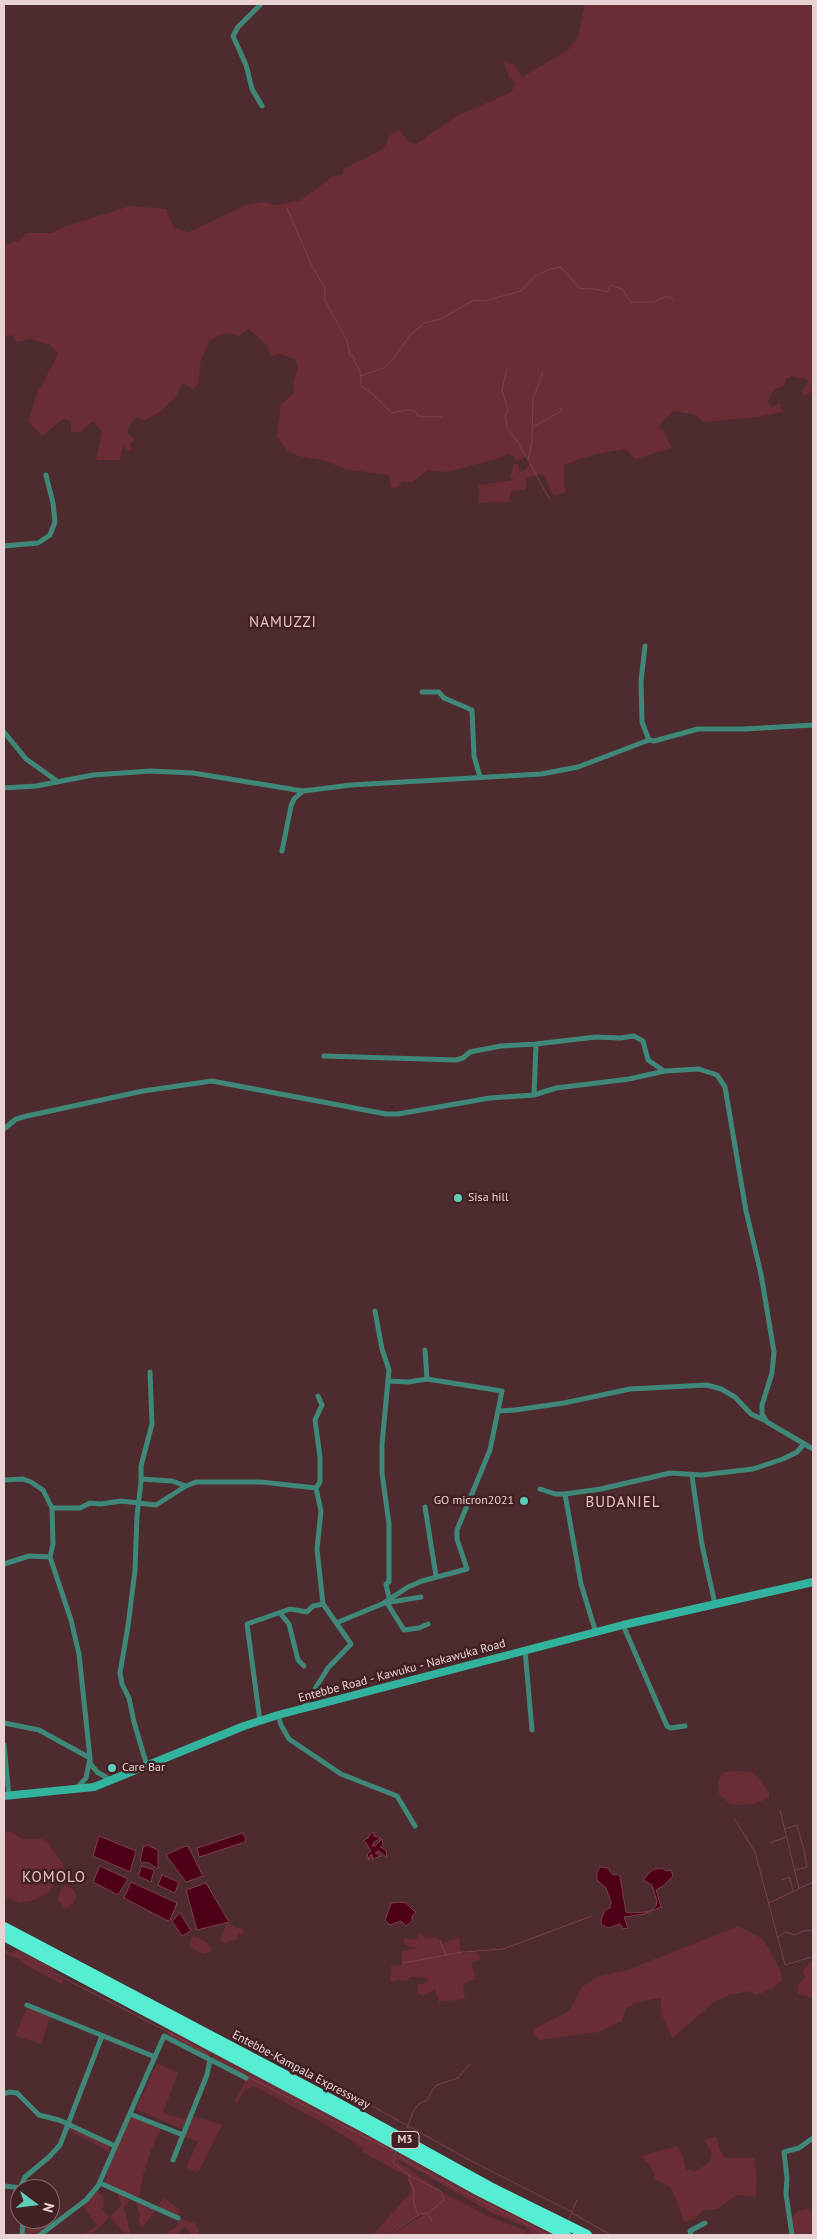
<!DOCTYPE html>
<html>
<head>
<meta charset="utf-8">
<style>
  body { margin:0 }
  #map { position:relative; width:817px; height:2239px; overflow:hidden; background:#4d2b2f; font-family:"PT Sans",sans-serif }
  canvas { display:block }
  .frame { position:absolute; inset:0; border:5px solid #e9d2d4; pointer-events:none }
  .north { position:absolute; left:10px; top:2179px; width:50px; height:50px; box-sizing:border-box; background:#422125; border:1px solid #85686b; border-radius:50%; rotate:105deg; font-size:14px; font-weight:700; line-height:20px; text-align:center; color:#e9d2d4 }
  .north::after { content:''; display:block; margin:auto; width:18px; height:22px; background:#5eceb8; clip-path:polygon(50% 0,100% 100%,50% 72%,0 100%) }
</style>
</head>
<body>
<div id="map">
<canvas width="817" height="2239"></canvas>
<div class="frame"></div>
<div class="north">N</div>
</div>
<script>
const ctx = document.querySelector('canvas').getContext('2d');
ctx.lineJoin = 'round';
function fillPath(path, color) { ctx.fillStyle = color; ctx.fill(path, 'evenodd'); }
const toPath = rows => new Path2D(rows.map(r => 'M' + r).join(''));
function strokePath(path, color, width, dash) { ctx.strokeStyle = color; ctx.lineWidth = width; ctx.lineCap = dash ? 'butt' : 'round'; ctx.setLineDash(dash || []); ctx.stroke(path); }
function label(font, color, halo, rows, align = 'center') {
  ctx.font = font + ' "PT Sans",sans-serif'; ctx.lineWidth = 5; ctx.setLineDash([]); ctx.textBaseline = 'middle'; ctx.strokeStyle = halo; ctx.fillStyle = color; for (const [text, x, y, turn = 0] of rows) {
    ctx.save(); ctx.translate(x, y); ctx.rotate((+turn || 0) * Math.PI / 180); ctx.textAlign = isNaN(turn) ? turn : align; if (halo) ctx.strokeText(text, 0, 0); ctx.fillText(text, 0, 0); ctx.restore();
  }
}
const green = toPath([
  [585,4,813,4,813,391,803,396,802,390,808,383,807,379,793,376,786,379,784,386,774,390,770,395,768,402,771,407,781,403,780,407,784,411,777,413,757,417,704,422,695,415,673,411,658,426,664,432,672,448,635,459,626,449,595,454,564,465,565,492,554,496,543,474,526,478,526,490,511,491,509,502,478,503,479,485,514,480,510,477,514,464,518,464,519,470,522,472,531,463,527,456,516,461,514,456,508,454,496,459,447,472,427,470,413,482,402,482,398,487,391,488,389,475,343,469,327,461,298,456,287,450,277,437,281,405,294,393,293,383,298,367,296,360,280,354,271,356,266,345,249,329,239,336,226,333,210,340,201,360,198,384,193,389,183,383,174,399,160,412,145,420,136,418,129,426,127,433,134,439,130,445,132,449,129,452,123,446,120,460,96,460,102,431,93,421,80,432,71,432,71,421,63,419,42,436,28,421,36,396,58,354,50,345,31,339,16,342,12,335,4,337,4,245,20,240,26,233,52,233,66,226,130,206,166,209,174,228,189,232,246,205,263,202,277,205,301,200,333,176,342,175,344,169,386,147,388,137,399,129,408,141,416,144,455,117,511,92,516,83,509,78,503,61,514,64,522,77,568,50,578,36],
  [737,1771,753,1772,769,1792,769,1798,754,1804,740,1805,730,1804,719,1794,718,1782,723,1772],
  [9,1831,23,1839,42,1839,50,1845,64,1866,50,1891,36,1900,19,1903,4,1896,4,1833],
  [65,1885,74,1890,77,1897,74,1903,65,1910,58,1900,60,1891],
  [227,1922,237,1928,241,1928,245,1932,242,1935,238,1934,236,1940,223,1943,221,1939],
  [738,1926,763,1939,781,1971,782,1980,772,1989,756,1995,750,1991,728,1995,713,2003,672,2038,661,2013,661,1998,642,2001,626,2008,622,2021,599,2032,539,2040,532,2030,569,2011,582,1987,596,1977,627,1970],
  [421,1933,426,1938,436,1937,442,1944,459,1937,461,1954,474,1952,481,1956,479,1960,471,1962,476,1979,465,1983,463,1988,465,1999,439,2002,435,1989,424,1996,418,1993,418,1984,424,1984,428,1980,427,1978,410,1977,408,1981,399,1980,390,1982,391,1966,402,1965,402,1951,416,1948,405,1945,403,1941,405,1939,418,1940,417,1934],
  [191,1937,196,1937,205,1941,212,1948,210,1952,203,1954,193,1949,190,1944],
  [4,1950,10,1952,19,1950,54,1968,51,1973,64,1980,61,1984,24,1964,19,1959,4,1954],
  [813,1960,813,1998,797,1994,798,1985,805,1978,802,1970],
  [27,2008,50,2017,41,2044,15,2036],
  [168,2030,212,2051,210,2058,166,2035],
  [214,2053,395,2148,393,2153,399,2157,398,2150,559,2235,533,2235,526,2227,492,2213,399,2160,398,2162,444,2193,488,2216,524,2230,529,2235,391,2235,423,2215,420,2214,386,2235,373,2235,409,2194,411,2187,408,2181,408,2177,362,2152,363,2148,323,2123,254,2086,245,2090,237,2102,234,2102,247,2078,212,2060],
  [157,2063,178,2073,163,2113,187,2120,182,2129,138,2110,137,2107],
  [194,2116,222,2125,198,2173,186,2167,198,2142,184,2136],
  [135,2118,161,2128,151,2150,143,2176,139,2200,108,2185,105,2182,110,2163,130,2119],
  [69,2127,109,2145,110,2152,67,2130],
  [716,2136,720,2150,725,2158,754,2158,757,2179,756,2197,737,2195,718,2209,703,2210,693,2220,683,2222,680,2208,670,2187,656,2180,650,2165,641,2156,677,2146,682,2154,686,2169,695,2172,710,2162,712,2154,704,2140],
  [96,2191,103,2197,104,2205,102,2209,110,2217,122,2205,117,2193,130,2200,124,2208,131,2235,126,2235,110,2217,95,2231,89,2235,85,2234,97,2225,82,2205],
  [163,2197,180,2210,177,2217,195,2223,198,2228,198,2235,192,2235,186,2227,175,2235,165,2235,178,2225,177,2217,157,2209],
  [136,2202,156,2211,143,2226,138,2222,140,2216],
  [813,2208,813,2235,794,2235,791,2220,797,2211],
  [25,2219,47,2219,51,2224,35,2235,24,2235]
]);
const water = toPath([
  [374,1832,374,1836,381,1838,374,1842,372,1846,375,1846,382,1839,383,1845,380,1847,386,1850,387,1858,379,1851,375,1853,381,1856,372,1859,373,1856,371,1854,369,1860,367,1854,371,1851,364,1840,369,1837,369,1835,374,1832],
  [243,1833,246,1839,245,1842,199,1857,197,1848,243,1833],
  [99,1836,136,1851,130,1872,93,1856,99,1836],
  [147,1845,158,1850,158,1869,149,1863,140,1862,143,1848,147,1845],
  [188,1846,203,1876,186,1882,166,1855,183,1847,188,1846],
  [100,1866,128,1879,118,1895,93,1882,100,1866],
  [142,1866,154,1870,151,1882,138,1876,142,1866],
  [600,1867,608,1868,613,1875,617,1874,620,1877,626,1912,630,1913,645,1912,652,1910,656,1906,657,1901,652,1885,643,1880,652,1870,661,1868,667,1871,671,1870,673,1876,663,1886,656,1890,661,1907,644,1914,624,1917,628,1928,623,1929,620,1924,608,1928,602,1925,601,1920,605,1910,610,1908,611,1902,606,1888,597,1880,597,1872,600,1867],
  [162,1875,179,1882,175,1893,158,1885,162,1875],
  [131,1882,177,1903,170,1920,168,1921,124,1898,131,1882],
  [206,1883,229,1922,197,1930,186,1890,206,1883],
  [401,1902,406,1903,416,1913,412,1916,412,1921,406,1926,401,1921,390,1925,385,1920,391,1903,401,1902],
  [180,1913,191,1931,182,1936,172,1921,180,1913]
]);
const stream = toPath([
  [287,208,312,266,325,288,325,300,347,341,350,355,354,357,354,361,360,371,361,386,375,396,392,413,407,410,415,411,418,416,442,417],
  [507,369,502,390,508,411,505,417,508,430,518,442,550,500],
  [360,376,384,368,394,358,410,335,424,323,441,319,474,300,484,301,521,291,535,276,550,269,561,267,580,289,590,288,607,292,611,285,622,289,631,302,654,302,664,297,670,297,674,300],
  [534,426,560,412,562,408],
  [528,460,532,441,533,399,543,372],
  [780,1810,799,1888],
  [734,1818,755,1852,785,1965,811,1957],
  [785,1829,797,1825,804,1850,807,1867,796,1870],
  [770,1843,786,1837],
  [782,1880,789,1877,790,1878,793,1891],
  [769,1903,813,1882],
  [778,1937,786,1932,795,1935,803,1931,813,1930],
  [440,1940,446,1956],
  [403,1963,463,1952,503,1949,592,1916],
  [52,1972,170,2033,208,2055],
  [233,2029,475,2163,572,2212],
  [212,2058,392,2151,395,2150],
  [407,2128,414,2110,419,2104,427,2100,433,2089,437,2085,458,2078,470,2064],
  [396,2150,393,2163,410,2176,409,2179,414,2191,413,2200,418,2215],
  [396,2151,397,2155,411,2164,457,2189,547,2235],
  [427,2213,432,2221],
  [572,2213,611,2235],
  [569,2219,577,2200],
  [389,2235,420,2214,428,2213,444,2200,442,2192,410,2176]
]);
const minor = toPath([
  [261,4,238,27,233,36,246,65,252,89,262,106],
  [4,546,38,543,50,535,55,522,53,503,46,475],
  [645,646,641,681,642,722,649,740],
  [422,692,439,692,444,698,472,710,474,756,480,777],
  [4,732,26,759,57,781],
  [4,788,36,786,93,775,151,771,193,773,303,791,351,785,541,774,578,767,649,740,654,741,698,729,745,729,813,725],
  [282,851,291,806,294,799,303,791],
  [324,1056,456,1060,463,1058,470,1052,501,1046,536,1044,596,1037,620,1038,634,1036,643,1041,648,1060,664,1071],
  [534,1095,536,1044],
  [4,1129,16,1119,27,1116,143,1091,212,1081,386,1114,398,1114,490,1098,534,1095,556,1088,629,1079,665,1071,699,1069,717,1075,725,1087,746,1211,761,1274,774,1352,772,1373,762,1405,762,1414,767,1422,813,1449],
  [425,1350,427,1379],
  [388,1381,382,1444,382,1473,389,1524,389,1582,386,1584,389,1598],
  [500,1411,515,1410,564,1403,630,1389,707,1385,721,1389,735,1397,751,1414,764,1420],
  [692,1476,702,1545,715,1604],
  [141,1479,172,1481,186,1486],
  [4,1480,23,1479,31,1482,43,1490,52,1508,53,1544,50,1557,71,1620,79,1654,90,1758,86,1778,76,1789],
  [540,1489,555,1494,565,1494,581,1584,596,1633],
  [565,1494,601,1489,670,1473,702,1475,753,1469,783,1459,797,1452,804,1444],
  [425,1507,436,1576],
  [52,1508,80,1508,90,1503,101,1504,121,1501,156,1505,186,1486,196,1482,261,1482,316,1488],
  [4,1564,29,1556,50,1557],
  [385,1603,421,1597],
  [387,1603,404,1630,419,1628,428,1624],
  [280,1613,289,1624,298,1660,304,1666],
  [336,1623,382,1604,408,1587,422,1581,467,1569,457,1539,457,1530,490,1450,502,1391,427,1379,408,1382,388,1381,389,1370,382,1349,375,1311],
  [623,1625,667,1726,670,1728,685,1726],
  [525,1650,532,1730],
  [303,1708,328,1668,351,1644,323,1604,317,1549,321,1511,316,1488,320,1482,320,1457,315,1420,322,1405,318,1396],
  [278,1715,281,1725,289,1739,341,1774,397,1796,415,1826],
  [260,1721,247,1624,290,1609,307,1612,313,1606,323,1604],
  [4,1723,39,1730,90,1758,90,1763,97,1772,111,1780],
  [4,1745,9,1796],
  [147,1766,134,1722,129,1698,122,1684,120,1673,128,1626,135,1570,137,1516,141,1482,141,1466,152,1424,150,1372],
  [27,2005,155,2057],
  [4,2094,9,2092,17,2093,39,2115,59,2120,115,2146],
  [130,2114,183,2135],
  [173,2160,207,2075,210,2060],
  [100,2183,178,2218],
  [4,2186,22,2188],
  [22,2189,22,2183,25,2177,49,2157,60,2145,102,2036],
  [22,2235,23,2219],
  [40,2235,86,2200,98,2186,164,2036,246,2078],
  [691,2235,690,2231,705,2223],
  [792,2235,786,2194,787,2178,784,2152,799,2148,813,2138]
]);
const secondary = toPath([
  [4,1796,94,1787,244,1726,278,1715,623,1625,813,1582]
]);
const motorway = toPath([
  [4,1927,334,2101,490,2187,587,2235],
  [4,1936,367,2129,475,2189,566,2235]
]);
const markers = [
  [458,1198,5,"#5eceb8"],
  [524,1501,5,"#5eceb8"],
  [112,1768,5,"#5eceb8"]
];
const shields = [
  [405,2140,28]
];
const shieldNames = [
  ["M3",405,2140]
];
const poiNames = [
  ["Sisa hill",468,1198],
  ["GO micron2021",514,1501,"right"],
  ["Care Bar",122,1768]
];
const streetNames = [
  ["Entebbe Road - Kawuku - Nakawuka Road",402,1671,-15],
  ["Entebbe-Kampala Expressway",301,2070,28]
];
const quarterNames = [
  ["NAMUZZI",283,623],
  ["BUDANIEL",623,1503],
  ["KOMOLO",54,1878]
];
fillPath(green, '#6a2c35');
fillPath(water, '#4e0016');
strokePath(water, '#7c3f4f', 1);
strokePath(stream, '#7c3f4f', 1);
strokePath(minor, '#3f8778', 5);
strokePath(secondary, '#32b39d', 8);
strokePath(motorway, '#56eed2', 10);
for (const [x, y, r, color] of markers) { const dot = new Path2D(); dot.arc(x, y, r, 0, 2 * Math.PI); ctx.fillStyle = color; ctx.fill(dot); strokePath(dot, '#422125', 2); }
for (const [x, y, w] of shields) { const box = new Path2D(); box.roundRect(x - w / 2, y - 8.5, w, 17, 4); ctx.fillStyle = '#422125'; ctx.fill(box); strokePath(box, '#e9d2d4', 1); }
label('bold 11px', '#e9d2d4', null, shieldNames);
label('12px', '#e9d2d4', '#422125', poiNames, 'left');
label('12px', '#e9d2d4', '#422125', streetNames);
ctx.letterSpacing = '1px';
label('15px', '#ebc0c2', '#422125', quarterNames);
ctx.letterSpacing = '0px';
</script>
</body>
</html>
